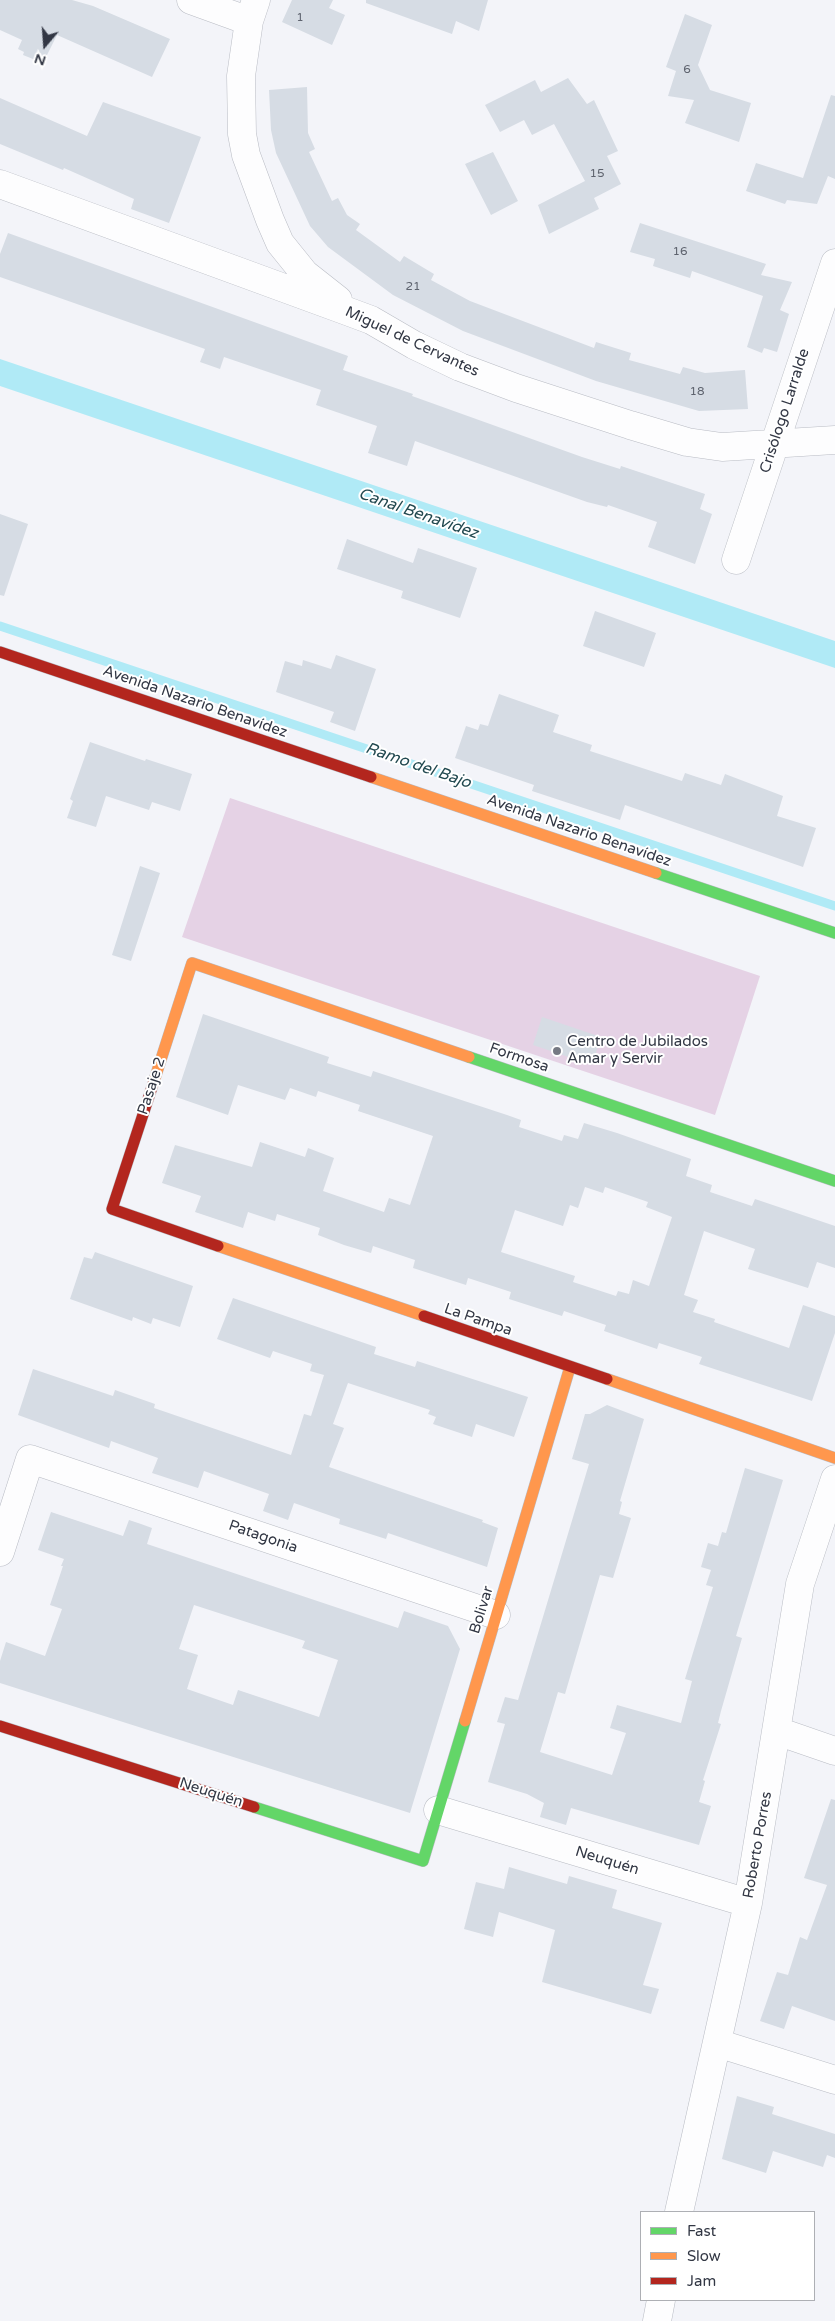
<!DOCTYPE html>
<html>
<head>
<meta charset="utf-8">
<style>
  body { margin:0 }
  #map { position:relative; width:835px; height:2321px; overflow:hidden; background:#f3f4f9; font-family:"Varela Round",sans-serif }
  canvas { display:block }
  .legend { position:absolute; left:640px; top:2211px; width:175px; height:90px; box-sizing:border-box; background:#fff; border:1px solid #adafb4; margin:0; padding:6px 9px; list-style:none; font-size:15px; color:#323744 }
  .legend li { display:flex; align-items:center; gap:10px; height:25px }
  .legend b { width:25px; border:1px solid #adafb4 }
  .north { position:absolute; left:20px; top:20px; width:50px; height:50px; -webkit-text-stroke:4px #fff; paint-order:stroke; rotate:198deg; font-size:14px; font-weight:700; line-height:20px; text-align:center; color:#323744 }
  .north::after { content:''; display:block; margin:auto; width:18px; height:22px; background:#323744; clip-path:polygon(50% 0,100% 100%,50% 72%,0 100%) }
</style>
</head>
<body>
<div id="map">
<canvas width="835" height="2321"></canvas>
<ul class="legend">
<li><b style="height:6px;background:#63d668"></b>Fast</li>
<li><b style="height:6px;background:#ff974d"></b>Slow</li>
<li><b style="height:6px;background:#b3261e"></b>Jam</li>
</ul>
<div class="north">N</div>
</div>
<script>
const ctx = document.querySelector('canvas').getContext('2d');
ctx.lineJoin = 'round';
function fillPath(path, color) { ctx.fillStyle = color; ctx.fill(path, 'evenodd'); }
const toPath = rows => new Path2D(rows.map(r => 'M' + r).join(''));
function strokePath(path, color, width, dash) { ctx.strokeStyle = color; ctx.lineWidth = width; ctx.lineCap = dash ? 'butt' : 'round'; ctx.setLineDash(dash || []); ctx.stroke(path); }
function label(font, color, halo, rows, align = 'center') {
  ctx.font = font + ' "Varela Round",sans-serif'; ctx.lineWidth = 4; ctx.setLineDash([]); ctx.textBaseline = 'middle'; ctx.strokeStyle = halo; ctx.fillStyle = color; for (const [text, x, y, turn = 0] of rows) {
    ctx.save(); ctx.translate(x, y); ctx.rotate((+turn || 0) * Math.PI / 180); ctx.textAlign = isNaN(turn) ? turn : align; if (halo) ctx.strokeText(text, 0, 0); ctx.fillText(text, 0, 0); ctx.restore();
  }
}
const green = toPath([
  [230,798,760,976,715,1115,182,937]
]);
const water = toPath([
  [0,359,835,641,835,668,0,386]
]);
const stream = toPath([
  [0,626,835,906]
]);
const building = toPath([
  [0,0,72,0,93,6,170,39,152,77,57,35,43,63,23,55,24,52,18,49,22,40,0,30],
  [292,0,333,0,329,8,345,15,332,45,282,22],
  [366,0,488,0,479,31,456,21,452,34,366,3],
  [685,14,712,25,698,65,710,90,751,103,739,142,685,123,694,100,668,96,676,71,666,67],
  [568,78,587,104,594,100,618,151,607,156,621,184,594,198,599,209,549,234,538,205,585,181,554,124,532,135,524,120,500,132,485,105,535,80,541,92],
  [307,87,308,133,315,149,309,152,332,201,338,198,347,215,360,224,356,230,400,262,404,256,434,274,431,280,470,301,594,348,596,342,631,353,629,360,680,374,683,367,705,373,745,370,748,409,699,411,596,381,463,331,393,295,328,247,310,226,276,153,271,130,269,90],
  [831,95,835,96,835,179,828,176,817,204,787,200,785,204,746,191,756,163,803,178],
  [0,98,87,136,103,102,201,137,169,223,131,209,134,199,64,168,63,170,0,144],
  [493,152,518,201,491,215,465,164],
  [640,223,766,264,761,275,792,282,780,310,789,314,777,352,764,348,762,353,747,347,763,296,692,271,690,278,653,266,655,259,630,252],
  [8,233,348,356,343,370,413,394,412,396,582,457,620,469,621,466,705,494,700,509,712,514,695,564,648,547,657,522,608,505,607,507,587,502,415,441,407,466,368,453,377,426,316,405,321,390,224,357,220,369,200,362,205,349,0,277,0,254],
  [0,514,28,524,4,596,0,595],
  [347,539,413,563,418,548,477,568,460,618,401,598,403,591,337,569],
  [595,611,656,633,644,667,583,646],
  [336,655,376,669,355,731,330,722,334,712,276,692,285,661,302,666,303,660,331,669],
  [499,694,559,715,553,732,592,745,590,751,682,781,685,773,721,785,725,774,783,796,777,816,816,828,803,867,625,805,620,820,532,791,534,785,455,758,466,726,478,730,480,724,488,726],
  [90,742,145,761,146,759,192,774,180,811,152,802,149,810,106,796,96,827,67,818,73,801,70,799],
  [140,866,160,873,131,961,112,955],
  [203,1014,329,1057,327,1063,371,1077,373,1071,507,1115,521,1120,519,1127,562,1141,564,1135,578,1139,584,1123,617,1133,691,1159,686,1176,712,1185,710,1192,752,1206,755,1199,835,1226,835,1268,817,1262,808,1288,748,1269,755,1249,704,1231,684,1295,698,1300,693,1312,715,1319,714,1322,789,1348,803,1305,835,1316,835,1333,812,1401,699,1364,702,1357,659,1343,657,1349,604,1331,606,1325,564,1311,562,1316,509,1299,511,1292,468,1278,466,1285,413,1268,415,1260,373,1246,371,1253,344,1245,318,1235,320,1228,277,1214,275,1221,248,1212,243,1228,195,1212,201,1196,162,1183,175,1145,252,1167,260,1142,305,1157,308,1148,334,1158,323,1191,384,1212,389,1198,410,1205,433,1136,358,1111,360,1105,318,1091,316,1097,290,1088,285,1100,238,1085,228,1115,176,1097],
  [585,1187,603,1193,605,1187,648,1202,646,1207,672,1217,649,1286,633,1280,629,1294,618,1291,616,1296,573,1282,575,1276,501,1252,515,1210,563,1226,570,1205,578,1208],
  [542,1017,601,1037,592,1065,533,1045],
  [95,1252,193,1286,180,1327,153,1318,151,1324,133,1317,132,1321,70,1299,84,1257,92,1259],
  [233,1298,376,1347,374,1354,415,1367,417,1361,528,1397,514,1437,476,1424,472,1437,433,1424,436,1417,428,1414,430,1410,348,1383,333,1424,344,1428,329,1467,483,1520,482,1522,498,1528,487,1567,388,1533,386,1539,339,1524,340,1519,294,1503,288,1520,263,1511,269,1494,204,1471,198,1488,152,1473,158,1458,111,1441,109,1448,18,1415,33,1369,113,1396,115,1390,155,1404,154,1408,291,1455,304,1414,311,1416,324,1375,310,1371,312,1364,273,1351,270,1358,217,1339],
  [607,1405,644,1419,620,1501,622,1502,619,1514,631,1518,613,1578,600,1575,565,1694,558,1692,540,1752,612,1775,626,1733,610,1728,617,1705,681,1723,692,1681,685,1679,713,1587,706,1585,711,1570,701,1567,708,1543,718,1546,722,1532,726,1533,745,1468,783,1480,736,1636,742,1638,721,1711,718,1723,721,1724,703,1780,705,1781,699,1802,711,1806,699,1845,571,1808,566,1825,540,1817,544,1803,527,1794,488,1782,505,1724,497,1722,505,1697,518,1700,589,1464,572,1459,585,1414,590,1414],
  [51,1512,123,1536,129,1520,141,1524,152,1528,147,1544,398,1628,404,1611,448,1626,460,1649,410,1813,0,1683,0,1661,6,1642,45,1656,62,1609,50,1605,63,1566,61,1566,64,1559,38,1550],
  [194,1605,305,1641,302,1648,338,1660,319,1717,238,1690,233,1705,187,1689,198,1655,179,1649],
  [831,1799,835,1800,835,2021,792,2006,784,2029,760,2021,777,1972,788,1975,800,1937,807,1940,827,1885,804,1878],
  [509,1867,567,1884,569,1876,617,1890,612,1908,662,1923,643,1985,659,1989,651,2014,542,1982,555,1930,499,1912,493,1937,464,1929,476,1882,504,1889],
  [737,2096,774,2107,772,2114,835,2134,835,2158,827,2155,823,2167,773,2151,766,2173,722,2159]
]);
const street = toPath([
  [191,0,249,21],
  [256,0,249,21,241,76,242,134,246,155,270,220,280,243,305,274,338,300],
  [0,184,344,310,371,320,414,345,460,367,516,388,630,425,687,442,722,447,835,440],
  [736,560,835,263],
  [0,1552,30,1459,496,1615],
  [777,1731,835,1751],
  [438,1810,748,1903],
  [717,2043,835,2080],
  [679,2212,748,1903,800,1584,835,1479],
  [657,2321,661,2300]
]);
const fast = toPath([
  [656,873,835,933],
  [469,1057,835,1181],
  [254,1807,423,1861,465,1721]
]);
const slow = toPath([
  [371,777,656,873],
  [154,1081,192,963,469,1057],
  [218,1246,424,1316],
  [607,1379,835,1458],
  [465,1721,570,1367]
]);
const jam = toPath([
  [0,652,371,777],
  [154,1081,112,1209,218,1246],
  [424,1316,607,1379],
  [0,1726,254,1807]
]);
const markers = [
  [557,1051,5,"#767983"]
];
const numberNames = [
  ["1",300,18],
  ["6",687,70],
  ["15",597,174],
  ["16",680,252],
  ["21",413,287],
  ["18",697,392]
];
const streetNames = [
  ["Miguel de Cervantes",412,342,25],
  ["Crisólogo Larralde",785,411,-72],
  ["Avenida Nazario Benavídez",195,702,19],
  ["Avenida Nazario Benavídez",579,831,19],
  ["Formosa",519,1058,19],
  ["Pasaje 2",152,1086,-72],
  ["La Pampa",478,1320,19],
  ["Patagonia",263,1537,19],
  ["Bolivar",482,1610,-73],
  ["Neuquén",211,1793,18],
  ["Roberto Porres",758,1845,-80],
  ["Neuquén",607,1861,17]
];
const poiNames = [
  ["Centro de Jubilados",567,1042],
  ["Amar y Servir",567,1059]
];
const waterNames = [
  ["Canal Benavídez",418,514,19],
  ["Ramo del Bajo",418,766,19]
];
fillPath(green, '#e5d2e5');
fillPath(water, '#b0eaf6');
strokePath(stream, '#b0eaf6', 9);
fillPath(building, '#d6dce4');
strokePath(street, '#b9bcc4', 29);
strokePath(fast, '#b9bcc4', 12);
strokePath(slow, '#b9bcc4', 12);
strokePath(jam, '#b9bcc4', 12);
strokePath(street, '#fdfdfe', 28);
strokePath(fast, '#63d668', 11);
strokePath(slow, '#ff974d', 11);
strokePath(jam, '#b3261e', 11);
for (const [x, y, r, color] of markers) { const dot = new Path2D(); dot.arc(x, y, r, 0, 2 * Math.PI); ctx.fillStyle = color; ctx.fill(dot); strokePath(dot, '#fff', 2); }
label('12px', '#5e636e', null, numberNames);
label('15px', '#323744', '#fff', streetNames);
label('15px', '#323744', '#fff', poiNames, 'left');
label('italic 16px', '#224950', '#fff', waterNames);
</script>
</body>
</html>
